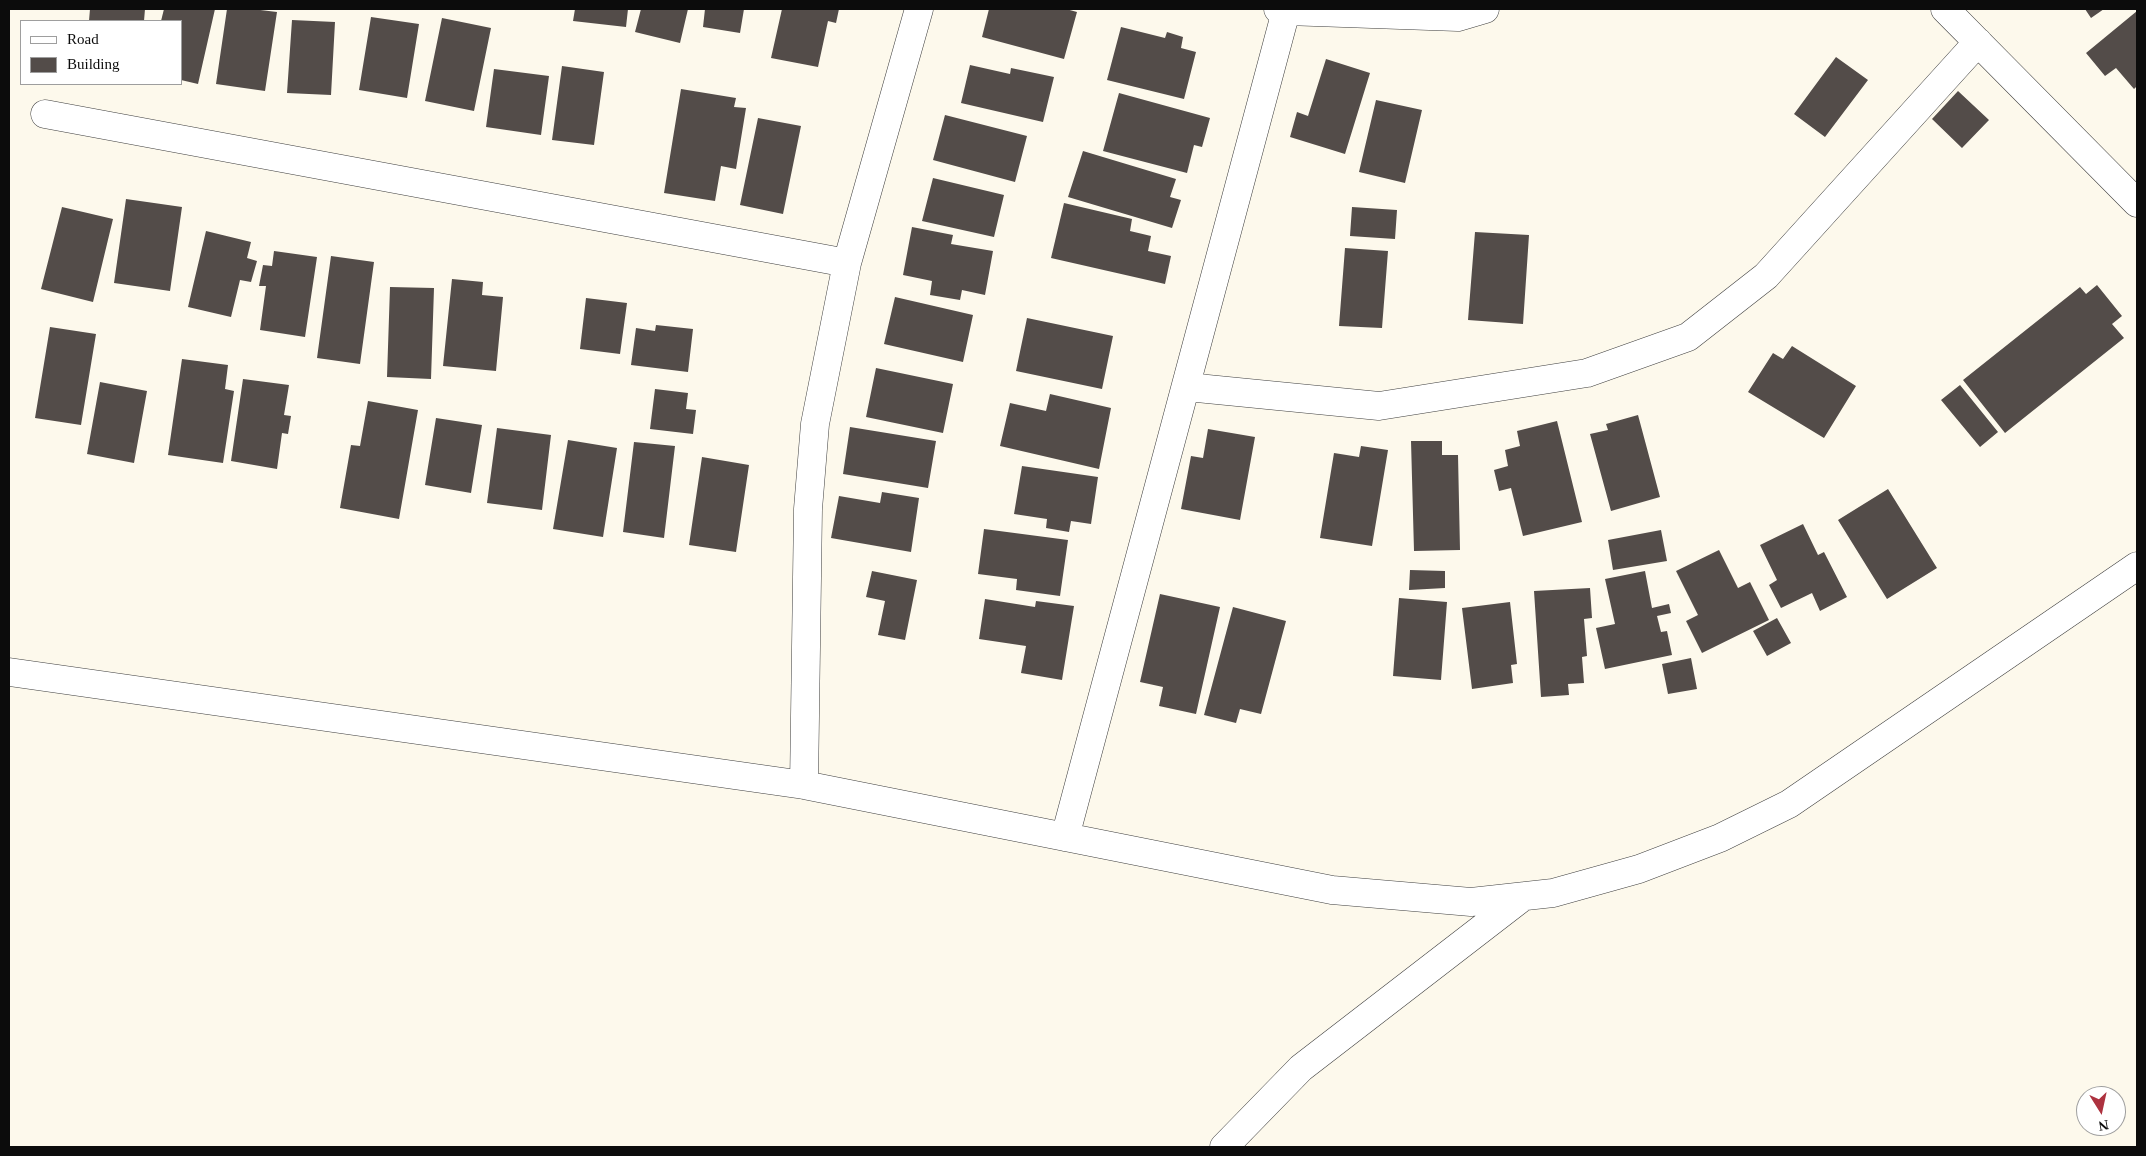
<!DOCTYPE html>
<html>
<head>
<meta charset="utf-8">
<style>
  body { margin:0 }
  #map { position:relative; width:2146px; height:1156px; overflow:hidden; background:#fdf9ec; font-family:"Times New Roman",serif }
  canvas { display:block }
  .frame { position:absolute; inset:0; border:10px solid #0c0c0c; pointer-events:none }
  .legend { position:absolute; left:20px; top:20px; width:162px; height:65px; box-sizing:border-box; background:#fff; border:1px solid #9e9e9e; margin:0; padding:6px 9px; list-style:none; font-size:15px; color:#0c0c0c }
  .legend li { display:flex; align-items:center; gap:10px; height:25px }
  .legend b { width:25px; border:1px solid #9e9e9e }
  .north { position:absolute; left:2076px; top:1086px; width:50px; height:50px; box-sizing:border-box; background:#fff; border:1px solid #9e9e9e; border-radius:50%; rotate:170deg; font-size:14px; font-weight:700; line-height:20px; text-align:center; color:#0c0c0c }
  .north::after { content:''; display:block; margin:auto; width:18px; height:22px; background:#ad323f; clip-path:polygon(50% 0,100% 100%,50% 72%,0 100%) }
</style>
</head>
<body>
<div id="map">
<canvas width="2146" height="1156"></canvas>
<div class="frame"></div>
<ul class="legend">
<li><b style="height:6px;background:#fff"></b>Road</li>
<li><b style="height:14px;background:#534c49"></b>Building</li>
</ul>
<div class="north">N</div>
</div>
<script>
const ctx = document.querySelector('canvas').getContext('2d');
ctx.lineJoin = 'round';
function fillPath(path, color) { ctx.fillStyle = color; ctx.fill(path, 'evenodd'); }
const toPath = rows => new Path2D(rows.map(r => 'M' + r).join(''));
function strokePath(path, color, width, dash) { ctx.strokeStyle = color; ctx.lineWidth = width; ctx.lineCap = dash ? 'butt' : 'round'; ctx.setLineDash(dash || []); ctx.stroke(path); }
const building = toPath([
  [90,9,145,9,144,21,89,21],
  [164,9,215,9,198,84,181,80,181,21,161,21],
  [227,9,252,9,277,12,265,91,216,84],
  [575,9,628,9,626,27,573,21],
  [641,9,688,9,680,43,635,32],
  [705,9,744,9,740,33,703,27],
  [782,9,839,9,836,23,828,21,818,67,771,58],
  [989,9,1066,9,1077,12,1064,59,982,37],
  [2085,9,2104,9,2091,18],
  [2137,11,2137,86,2134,89,2116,68,2105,76,2086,53],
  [371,17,419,24,407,98,359,90],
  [442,18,491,28,474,111,425,101],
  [292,20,335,22,331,95,287,93],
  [1121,27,1165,38,1167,32,1183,37,1181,48,1196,52,1184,99,1107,80],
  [1836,57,1868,80,1825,137,1794,114],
  [1326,59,1370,73,1345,154,1290,137,1297,112,1308,116],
  [970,65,1010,74,1011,68,1054,77,1043,122,961,103],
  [562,66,604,72,594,145,552,140],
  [494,69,549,76,541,135,486,127],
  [681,89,736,98,734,107,746,108,736,169,721,166,715,201,664,193],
  [1958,91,1989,120,1962,148,1932,119],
  [1119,93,1210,118,1202,147,1194,145,1187,173,1103,151],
  [1376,100,1422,110,1405,183,1359,172],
  [945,115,1027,136,1015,182,933,160],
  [758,118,801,126,783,214,740,205],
  [1083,151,1176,179,1170,197,1181,200,1172,228,1068,197],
  [933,178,1004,195,994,237,922,221],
  [126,199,182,207,170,291,114,283],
  [1064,203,1132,219,1130,231,1151,236,1148,251,1171,256,1165,284,1051,258],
  [62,207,113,219,93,302,41,289],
  [1352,207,1397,210,1395,239,1350,236],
  [912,227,953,235,951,244,993,251,985,295,962,290,960,300,930,295,932,281,903,275],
  [206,231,251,242,247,258,257,261,251,282,240,280,231,317,188,307],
  [1475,232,1529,235,1523,324,1468,320],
  [1345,248,1388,251,1382,328,1339,326],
  [274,251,317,257,305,337,260,330,266,286,259,286,263,265,272,266],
  [331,256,374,262,360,364,317,358],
  [452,279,483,282,482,295,503,297,496,371,443,366],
  [2097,285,2122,316,2112,324,2124,338,2005,433,1963,380,2080,287,2086,294],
  [390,287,434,288,431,379,387,377],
  [895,297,973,315,963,362,884,344],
  [586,298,627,303,620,354,580,349],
  [1027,318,1113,336,1102,389,1016,371],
  [656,325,693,329,688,372,631,365,636,328,655,331],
  [50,327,96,334,81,425,35,418],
  [1792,346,1856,386,1824,438,1748,392,1773,353,1783,359],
  [182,359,228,365,225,389,234,391,223,463,168,455],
  [876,368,953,384,943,433,866,417],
  [243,379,289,385,284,415,291,416,288,434,282,433,277,469,231,461],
  [100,382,147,391,134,463,87,454],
  [1960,385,1998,432,1980,447,1941,400],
  [655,389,688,393,686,409,696,410,693,434,650,429],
  [1050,394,1111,408,1099,469,1000,446,1010,403,1046,411],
  [368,401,418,410,399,519,340,508,351,445,360,446],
  [1638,415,1660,497,1611,511,1590,434,1608,430,1606,424],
  [436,418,482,425,471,493,425,485],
  [1557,421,1582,522,1523,536,1511,488,1499,491,1494,470,1508,466,1505,450,1520,446,1517,431],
  [850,427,936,441,928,488,843,474],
  [497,428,551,435,542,510,487,503],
  [1208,429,1255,437,1240,520,1181,509,1191,456,1203,458],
  [568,440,617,448,603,537,553,529],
  [1411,441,1442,441,1442,455,1458,455,1460,550,1414,551],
  [634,442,675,446,664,538,623,532],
  [1361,446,1388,450,1372,546,1320,538,1334,453,1359,457],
  [702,457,749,465,736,552,689,545],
  [1022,466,1098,477,1091,524,1071,521,1069,532,1046,528,1047,519,1014,514],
  [1888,489,1937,568,1887,599,1838,520],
  [882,492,919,498,911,552,831,538,839,496,880,503],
  [1803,524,1818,555,1824,552,1847,597,1820,611,1812,593,1781,608,1769,585,1777,580,1760,545],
  [984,529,1068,540,1060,596,1016,590,1017,579,978,574],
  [1661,530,1667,561,1613,570,1608,540],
  [1719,550,1738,588,1750,582,1769,620,1702,653,1686,621,1698,615,1676,571],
  [1410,570,1445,571,1445,588,1409,590],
  [872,571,917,580,905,640,878,635,885,601,866,597],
  [1645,571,1652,608,1669,604,1671,613,1657,616,1661,632,1667,631,1672,655,1605,669,1596,628,1615,624,1605,579],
  [1590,588,1592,618,1584,619,1587,656,1582,657,1584,683,1568,684,1569,695,1541,697,1534,591],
  [1160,594,1220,607,1196,714,1159,706,1163,687,1140,682],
  [1399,598,1447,602,1441,680,1393,676],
  [985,599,1035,607,1036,601,1074,606,1062,680,1021,673,1026,646,979,639],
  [1510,602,1517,664,1511,665,1513,683,1472,689,1462,608],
  [1233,607,1286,621,1261,714,1240,709,1236,723,1204,715],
  [1777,618,1791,643,1767,656,1753,631],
  [1691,658,1697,689,1668,694,1662,664]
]);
const street = toPath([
  [1278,9,1286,11,1458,17,1485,9],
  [1945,9,2137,203],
  [45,114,847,263],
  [1187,387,1379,406,1587,373,1688,337,1766,276,1978,42],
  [9,672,804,785,1332,890,1471,902,1553,893,1639,869,1720,838,1789,804,2137,566],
  [804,785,808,509,815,424,847,263,919,9],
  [1065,837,1286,11],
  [1224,1147,1301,1068,1524,896]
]);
fillPath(building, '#534c49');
strokePath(street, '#3f3f3f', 29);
strokePath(street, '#fff', 28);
</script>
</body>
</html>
